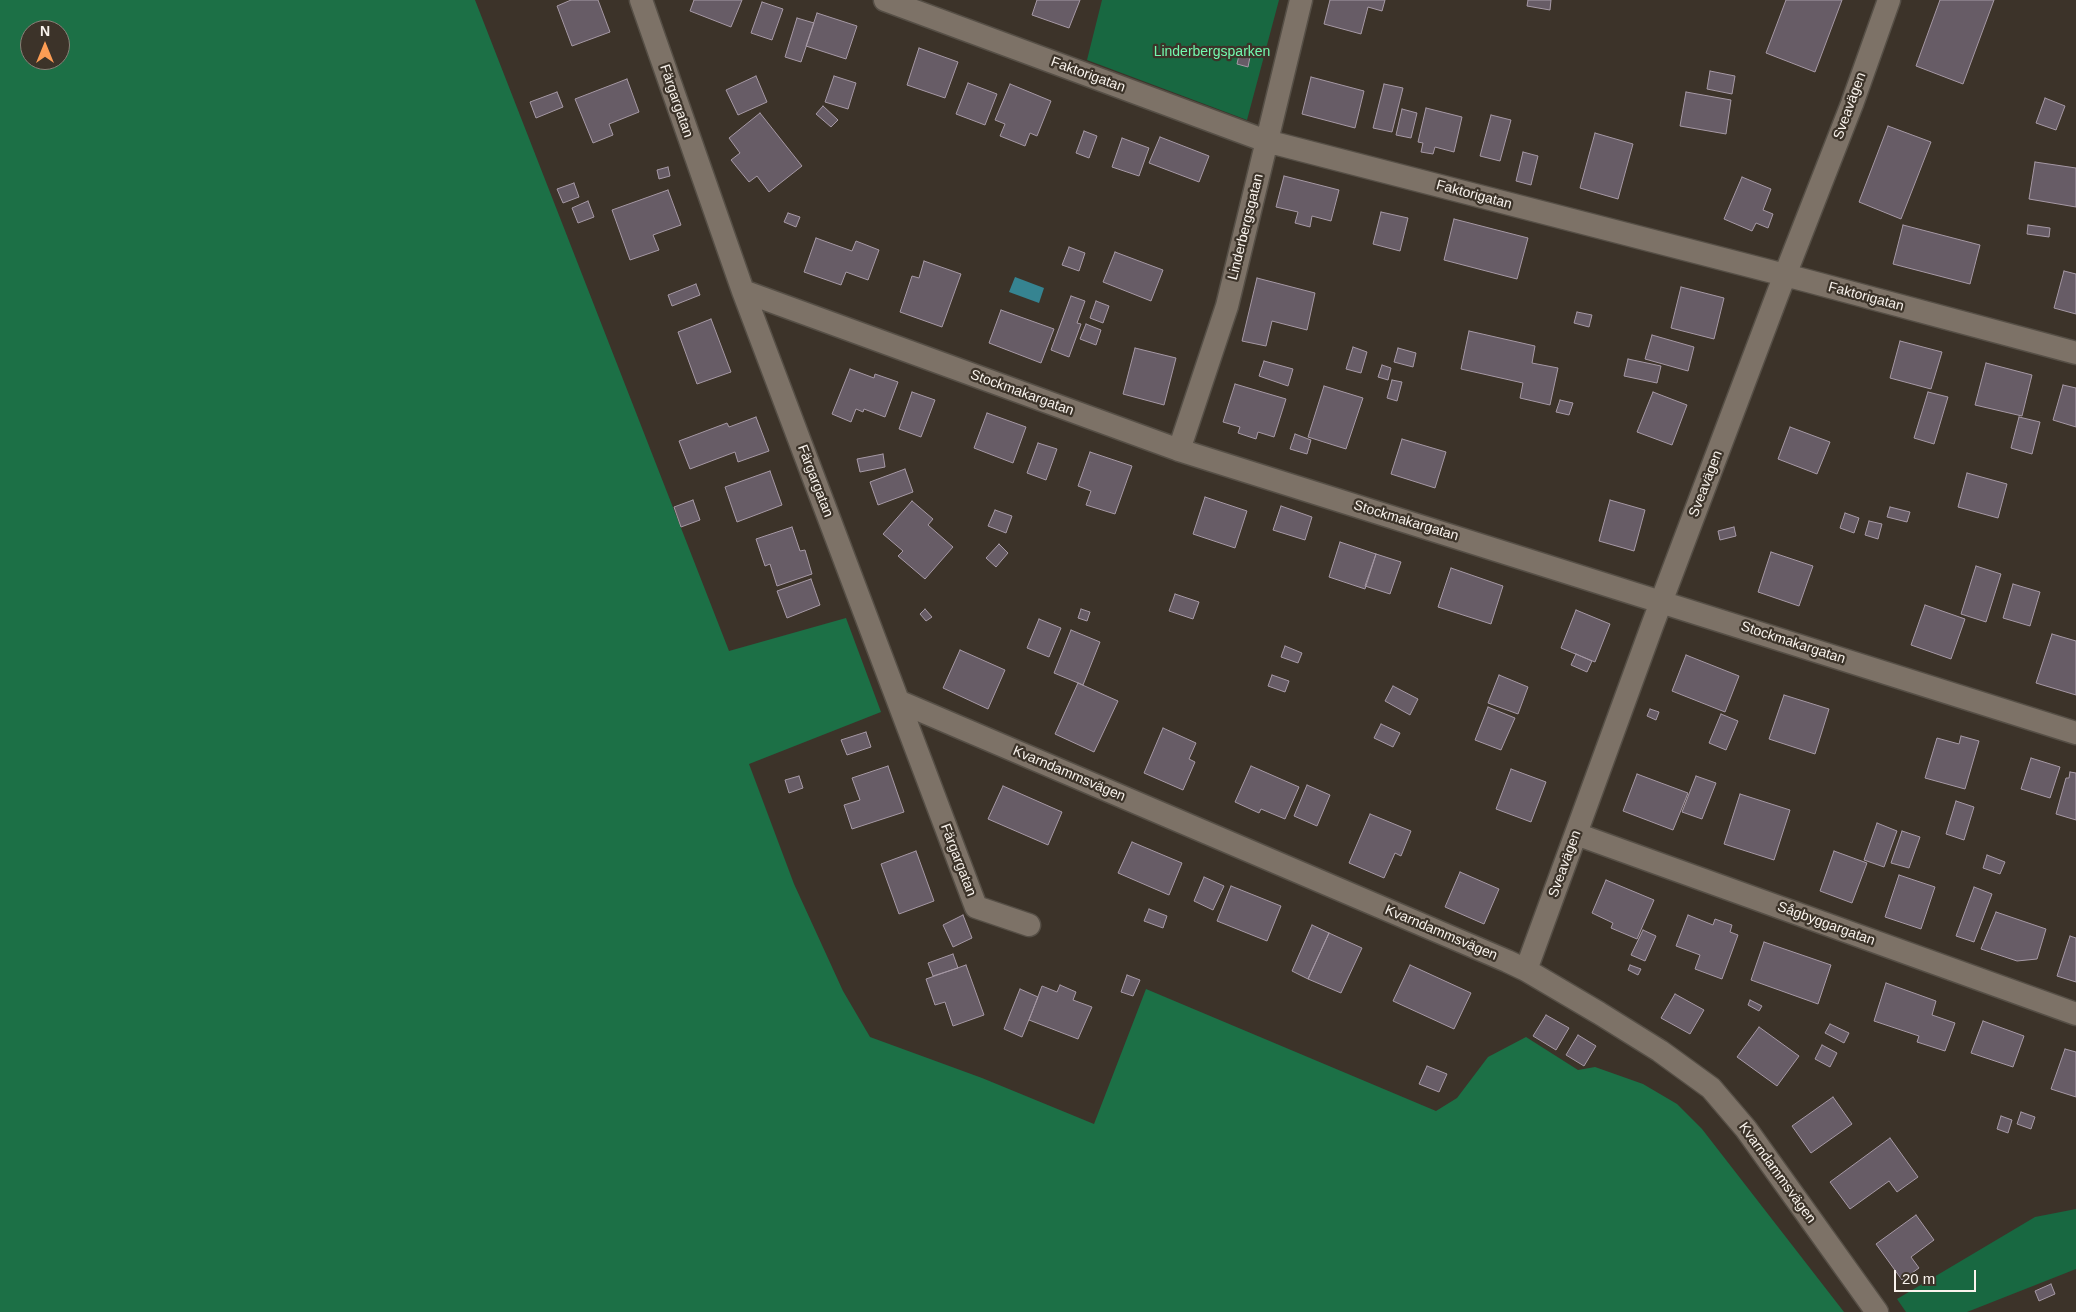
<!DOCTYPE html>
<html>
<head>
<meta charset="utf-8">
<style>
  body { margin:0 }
  #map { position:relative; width:2076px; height:1312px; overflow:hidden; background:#3c3329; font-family:Helvetica,sans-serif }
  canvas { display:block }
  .north { position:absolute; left:20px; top:20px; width:50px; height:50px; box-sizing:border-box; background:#3c3329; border:1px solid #888077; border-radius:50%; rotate:0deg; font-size:14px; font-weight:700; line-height:20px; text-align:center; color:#f9f3ed }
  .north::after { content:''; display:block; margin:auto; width:18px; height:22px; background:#fc9d54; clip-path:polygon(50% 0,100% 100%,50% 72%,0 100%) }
  .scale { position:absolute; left:1894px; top:1270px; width:82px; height:22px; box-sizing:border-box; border:2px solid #f9f3ed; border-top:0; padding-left:6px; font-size:15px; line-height:18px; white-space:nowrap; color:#f9f3ed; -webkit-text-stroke:4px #3c3329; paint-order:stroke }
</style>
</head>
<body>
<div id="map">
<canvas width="2076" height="1312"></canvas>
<div class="north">N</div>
<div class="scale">20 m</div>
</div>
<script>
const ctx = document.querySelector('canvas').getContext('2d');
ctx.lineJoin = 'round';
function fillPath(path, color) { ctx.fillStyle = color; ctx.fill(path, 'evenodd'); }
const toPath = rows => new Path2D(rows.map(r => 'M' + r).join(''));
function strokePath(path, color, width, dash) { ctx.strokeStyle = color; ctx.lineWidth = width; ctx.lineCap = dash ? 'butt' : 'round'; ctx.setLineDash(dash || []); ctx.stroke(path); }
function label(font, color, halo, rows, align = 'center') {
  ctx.font = font + ' Helvetica,sans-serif'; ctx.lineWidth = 4.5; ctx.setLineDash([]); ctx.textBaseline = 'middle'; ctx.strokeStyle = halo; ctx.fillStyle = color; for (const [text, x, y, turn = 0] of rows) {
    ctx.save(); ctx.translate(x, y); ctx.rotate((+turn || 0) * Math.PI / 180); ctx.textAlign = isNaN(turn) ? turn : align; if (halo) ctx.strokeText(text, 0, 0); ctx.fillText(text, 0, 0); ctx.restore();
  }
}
const green = toPath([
  [1102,0,1279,0,1247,120,1087,60],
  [2076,1209,2076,1269,1967,1312,1906,1312,1897,1299,2035,1217]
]);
const forest = toPath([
  [0,0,475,0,729,651,846,618,881,712,749,764,794,884,843,991,870,1037,982,1078,1094,1124,1146,989,1436,1111,1457,1098,1488,1057,1526,1037,1578,1070,1595,1067,1643,1084,1677,1104,1702,1129,1844,1312,0,1312],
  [30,30,60,30,60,60,30,60]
]);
const water = toPath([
  [1015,277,1044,288,1039,303,1009,292]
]);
const building = toPath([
  [571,0,598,0,610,32,572,46,557,6,571,0],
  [694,0,742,0,731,27,690,11,694,0],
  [1037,0,1080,0,1069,28,1032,15,1037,0],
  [1330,0,1385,0,1382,11,1368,7,1361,34,1324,24,1330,0],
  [1528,0,1551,0,1550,10,1527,6,1528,0],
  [1786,0,1842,0,1815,72,1766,53,1786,0],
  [1940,0,1994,0,1963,84,1916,66,1940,0],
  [762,2,783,9,772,40,751,33,762,2],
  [817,13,857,26,846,59,806,46,817,13],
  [797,18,814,23,801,62,785,57,797,18],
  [919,48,958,62,945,98,907,85,919,48],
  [1239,55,1250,57,1248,67,1237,64,1239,55],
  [1710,71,1735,76,1732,94,1707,89,1710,71],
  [756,76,767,102,738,115,726,90,756,76],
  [834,76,856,83,848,109,825,102,834,76],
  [1311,77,1364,91,1355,128,1302,114,1311,77],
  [627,79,639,112,609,124,613,135,593,143,575,99,627,79],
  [968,83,997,94,985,125,956,114,968,83],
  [1010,84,1051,101,1037,136,1030,133,1025,146,1000,136,1005,124,995,120,1010,84],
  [1384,84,1403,88,1392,132,1373,128,1384,84],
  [557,92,563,107,536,118,530,102,557,92],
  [1686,92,1731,100,1726,134,1680,126,1686,92],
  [2045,98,2065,106,2056,130,2036,123,2045,98],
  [823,106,838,120,831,127,816,114,823,106],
  [1426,108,1462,117,1454,152,1435,147,1433,154,1421,152,1423,143,1418,142,1426,108],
  [1402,109,1417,113,1411,138,1396,135,1402,109],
  [760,113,802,166,769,192,757,176,749,182,731,160,740,153,729,138,760,113],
  [1491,115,1511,120,1500,161,1480,156,1491,115],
  [1888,126,1931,142,1901,219,1859,202,1888,126],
  [1084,131,1097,136,1089,158,1076,153,1084,131],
  [1595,133,1633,144,1618,199,1580,188,1595,133],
  [1160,137,1209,156,1199,182,1149,163,1160,137],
  [1122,138,1149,148,1139,176,1112,167,1122,138],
  [1523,152,1538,156,1531,185,1516,181,1523,152],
  [2035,162,2076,168,2076,207,2029,199,2035,162],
  [668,167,670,176,659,179,657,170,668,167],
  [1284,176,1339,190,1331,221,1312,216,1310,227,1295,223,1298,212,1276,207,1284,176],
  [1742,177,1771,189,1763,210,1773,214,1768,228,1756,223,1752,231,1724,219,1742,177],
  [574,183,579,197,563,203,557,189,574,183],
  [668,190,681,225,653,235,659,250,630,260,612,210,668,190],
  [588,201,594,217,578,223,572,208,588,201],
  [1381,212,1408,218,1400,251,1373,244,1381,212],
  [788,213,800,217,796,227,784,222,788,213],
  [1454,219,1528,238,1517,279,1444,260,1454,219],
  [1903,225,1980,245,1970,284,1893,264,1903,225],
  [2028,225,2050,228,2049,237,2027,234,2028,225],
  [816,238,852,251,856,241,879,250,868,280,846,272,841,285,804,272,816,238],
  [1069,247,1085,253,1079,271,1062,265,1069,247],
  [1115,252,1163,270,1151,301,1103,282,1115,252],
  [924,261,961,274,942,327,900,312,912,276,919,278,924,261],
  [2064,271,2076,274,2076,314,2054,308,2064,271],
  [1257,278,1315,293,1307,330,1272,321,1266,346,1242,341,1257,278],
  [696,284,700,295,672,306,668,295,696,284],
  [1681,287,1724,298,1714,339,1671,328,1681,287],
  [1071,296,1085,301,1077,323,1081,324,1069,357,1051,350,1071,296],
  [1096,301,1109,306,1103,323,1090,318,1096,301],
  [1001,310,1054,329,1041,363,989,343,1001,310],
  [1577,312,1592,315,1589,327,1574,323,1577,312],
  [711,319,731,372,697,384,678,332,711,319],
  [1086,324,1101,330,1096,345,1080,339,1086,324],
  [1469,331,1535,346,1532,363,1558,368,1550,405,1520,398,1523,383,1461,369,1469,331],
  [1652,335,1694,347,1688,371,1645,359,1652,335],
  [1900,341,1942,352,1931,389,1890,378,1900,341],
  [1353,347,1367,352,1361,373,1346,369,1353,347],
  [1135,348,1176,358,1164,405,1123,394,1135,348],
  [1398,348,1416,353,1413,367,1394,362,1398,348],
  [1628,359,1661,366,1657,383,1624,376,1628,359],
  [1264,361,1293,369,1288,386,1259,376,1264,361],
  [1986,363,2032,375,2022,416,1975,405,1986,363],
  [1382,365,1391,368,1388,380,1378,377,1382,365],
  [850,369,874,378,875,374,898,382,885,417,864,409,863,412,856,409,851,422,832,414,850,369],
  [1392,380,1402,382,1397,401,1387,398,1392,380],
  [1235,384,1286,399,1274,437,1258,432,1256,439,1238,433,1240,427,1223,422,1235,384],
  [2063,385,2076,388,2076,427,2053,420,2063,385],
  [1324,386,1363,398,1346,449,1308,437,1324,386],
  [912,392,935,400,921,437,899,429,912,392],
  [1653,392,1687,405,1672,445,1637,432,1653,392],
  [1928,392,1948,397,1934,444,1914,438,1928,392],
  [1560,400,1573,403,1569,415,1556,412,1560,400],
  [987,413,1026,427,1013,463,974,448,987,413],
  [756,417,769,451,738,462,735,452,690,469,679,441,727,423,729,427,756,417],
  [2019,417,2040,422,2032,454,2011,448,2019,417],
  [1790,427,1830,442,1817,474,1778,459,1790,427],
  [1295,434,1311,440,1307,454,1290,449,1295,434],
  [1402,439,1446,452,1435,488,1391,474,1402,439],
  [1038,443,1057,449,1046,480,1027,473,1038,443],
  [1090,452,1132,466,1115,514,1086,505,1091,491,1078,486,1090,452],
  [883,454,885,467,860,472,857,459,883,454],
  [905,469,913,492,878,505,870,482,905,469],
  [770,471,782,505,737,522,725,487,770,471],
  [1967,473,2007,484,1998,518,1958,507,1967,473],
  [1205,497,1247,511,1235,548,1193,534,1205,497],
  [693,500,700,520,681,527,674,507,693,500],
  [1610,500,1645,510,1634,551,1599,541,1610,500],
  [912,501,933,519,928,525,953,547,925,579,898,556,903,551,883,534,912,501],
  [1281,506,1312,517,1305,540,1273,530,1281,506],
  [1890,507,1910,512,1907,522,1887,517,1890,507],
  [995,510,1012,516,1006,533,988,526,995,510],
  [1845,513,1859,518,1854,533,1840,528,1845,513],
  [1869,521,1882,524,1878,539,1865,535,1869,521],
  [792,527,800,551,805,550,812,574,777,586,770,564,765,566,756,539,792,527],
  [1734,527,1736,536,1720,540,1718,531,1734,527],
  [1340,542,1376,554,1365,589,1329,577,1340,542],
  [999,544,1008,553,996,567,986,558,999,544],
  [1771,552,1813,566,1799,606,1758,592,1771,552],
  [1376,554,1401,562,1390,594,1365,586,1376,554],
  [1976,566,2001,574,1986,622,1961,614,1976,566],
  [1451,568,1503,586,1491,624,1438,607,1451,568],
  [811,579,820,605,787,618,777,591,811,579],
  [2013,584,2040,592,2030,626,2003,618,2013,584],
  [1175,594,1199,602,1193,619,1169,611,1175,594],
  [1925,605,1965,619,1951,659,1911,645,1925,605],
  [925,609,932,617,926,621,920,614,925,609],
  [1081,609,1090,612,1087,621,1078,618,1081,609],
  [1576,610,1610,624,1595,662,1561,648,1576,610],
  [1039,619,1061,628,1049,657,1027,648,1039,619],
  [1071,630,1100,642,1083,685,1054,673,1071,630],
  [2052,634,2076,641,2076,695,2036,683,2052,634],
  [1285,646,1302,653,1298,663,1281,657,1285,646],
  [960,650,1005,670,988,709,943,688,960,650],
  [1576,654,1592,661,1587,672,1571,665,1576,654],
  [1686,655,1739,676,1725,712,1672,691,1686,655],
  [1272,675,1289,681,1285,692,1268,686,1272,675],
  [1499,675,1528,687,1518,714,1488,703,1499,675],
  [1078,683,1118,701,1094,752,1055,734,1078,683],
  [1393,686,1418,699,1410,715,1385,701,1393,686],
  [1784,695,1829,709,1815,754,1769,739,1784,695],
  [1488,707,1515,718,1501,750,1475,740,1488,707],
  [1650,709,1659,712,1656,720,1647,716,1650,709],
  [1721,714,1738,721,1726,750,1709,743,1721,714],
  [1381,724,1400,733,1393,747,1374,738,1381,724],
  [1163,728,1196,743,1189,759,1195,762,1183,790,1144,773,1163,728],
  [866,732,871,747,847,755,841,740,866,732],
  [1961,736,1979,741,1965,789,1925,778,1937,738,1959,744,1961,736],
  [2031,758,2060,767,2050,798,2021,789,2031,758],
  [888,766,904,812,852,829,844,805,860,800,852,778,888,766],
  [1251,766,1299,787,1285,819,1261,809,1259,813,1235,802,1251,766],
  [1511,769,1546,782,1531,822,1496,809,1511,769],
  [2070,772,2076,773,2076,820,2056,814,2066,778,2069,778,2070,772],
  [1637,774,1688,793,1673,830,1623,811,1637,774],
  [799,776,803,788,789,793,785,780,799,776],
  [1696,776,1716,783,1702,819,1682,812,1696,776],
  [1307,785,1330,795,1317,826,1294,816,1307,785],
  [1003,786,1062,812,1048,845,988,819,1003,786],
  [1740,794,1790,810,1774,860,1724,844,1740,794],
  [1956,801,1974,807,1964,840,1946,834,1956,801],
  [1370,814,1411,831,1401,856,1395,853,1384,878,1349,863,1370,814],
  [1877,823,1897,831,1884,867,1864,860,1877,823],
  [1902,831,1920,837,1909,868,1891,863,1902,831],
  [1132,842,1182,863,1169,895,1118,873,1132,842],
  [916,851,934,901,899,914,881,864,916,851],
  [1834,851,1867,863,1852,903,1820,891,1834,851],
  [1987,855,2005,862,2000,874,1983,868,1987,855],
  [1460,872,1499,889,1484,924,1445,907,1460,872],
  [1899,875,1935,887,1921,929,1885,917,1899,875],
  [1204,877,1224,886,1213,910,1194,901,1204,877],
  [1606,880,1654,900,1637,939,1611,928,1613,923,1592,913,1606,880],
  [1231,886,1281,906,1267,941,1217,921,1231,886],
  [1974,887,1992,894,1974,942,1956,936,1974,887],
  [1149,909,1167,916,1163,928,1144,921,1149,909],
  [1996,912,2046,929,2037,959,2017,961,1981,949,1996,912],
  [963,915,972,938,953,947,943,925,963,915],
  [1688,915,1713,925,1715,919,1732,925,1730,932,1738,935,1722,979,1695,969,1700,955,1676,946,1688,915],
  [1312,925,1329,933,1308,979,1292,971,1312,925],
  [1643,930,1656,936,1645,961,1631,955,1643,930],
  [1329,933,1362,948,1341,993,1308,979,1329,933],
  [2070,936,2076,938,2076,982,2057,976,2070,936],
  [1764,942,1831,965,1818,1004,1751,980,1764,942],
  [953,954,958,968,933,976,928,963,953,954],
  [966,965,984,1015,953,1026,945,1002,935,1005,926,979,966,965],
  [1410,965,1471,993,1454,1029,1393,1001,1410,965],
  [1630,965,1641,969,1638,975,1628,970,1630,965],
  [1127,975,1140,980,1133,996,1121,992,1127,975],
  [1886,983,1936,1001,1932,1015,1955,1023,1945,1051,1917,1042,1919,1036,1874,1021,1886,983],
  [1060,985,1076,992,1073,1000,1092,1007,1078,1039,1029,1020,1042,986,1057,992,1060,985],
  [1020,989,1038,997,1022,1037,1004,1029,1020,989],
  [1675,994,1704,1010,1690,1034,1661,1018,1675,994],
  [1750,1000,1762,1006,1759,1011,1748,1005,1750,1000],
  [1546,1015,1569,1028,1556,1050,1533,1036,1546,1015],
  [1983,1021,2024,1036,2013,1067,1971,1053,1983,1021],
  [1830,1024,1849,1033,1844,1043,1825,1033,1830,1024],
  [1759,1027,1799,1056,1777,1086,1737,1057,1759,1027],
  [1578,1035,1596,1046,1584,1066,1566,1055,1578,1035],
  [1822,1045,1837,1053,1830,1067,1815,1059,1822,1045],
  [2065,1049,2076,1052,2076,1097,2051,1089,2065,1049],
  [1427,1066,1447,1074,1439,1092,1419,1084,1427,1066],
  [1833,1097,1852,1124,1811,1153,1792,1126,1833,1097],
  [2021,1112,2035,1117,2031,1129,2017,1124,2021,1112],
  [2001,1116,2012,1120,2008,1133,1997,1129,2001,1116],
  [1890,1138,1918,1177,1897,1192,1889,1181,1850,1209,1830,1182,1890,1138],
  [1916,1215,1934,1240,1911,1257,1919,1268,1902,1280,1876,1244,1916,1215],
  [2051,1284,2055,1294,2039,1301,2035,1291,2051,1284]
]);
const minor = toPath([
  [641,0,743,291,976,907,1029,925],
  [885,0,1266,141,1808,281,2076,353],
  [743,291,1179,450,2076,733],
  [1179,450,1227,306,1301,0],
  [898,701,1507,961,1526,970,1599,1013,1660,1051,1711,1088,1746,1129,1877,1312],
  [1576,834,2076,1014],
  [1526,970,1652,626,1778,293,1852,104,1889,0]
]);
const parkNames = [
  ["Linderbergsparken",1212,52]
];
const streetNames = [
  ["Faktorigatan",1088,75,20],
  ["Färgargatan",676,101,71],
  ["Sveavägen",1850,106,-70],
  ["Faktorigatan",1474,195,15],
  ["Linderbergsgatan",1246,227,-76],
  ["Faktorigatan",1866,297,15],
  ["Stockmakargatan",1022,393,20],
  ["Färgargatan",815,481,69],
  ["Sveavägen",1706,484,-69],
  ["Stockmakargatan",1406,521,17],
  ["Stockmakargatan",1793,643,18],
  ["Kvarndammsvägen",1069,774,23],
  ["Färgargatan",958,860,69],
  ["Sveavägen",1565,864,-70],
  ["Sågbyggargatan",1826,924,20],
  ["Kvarndammsvägen",1441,933,23],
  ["Kvarndammsvägen",1777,1173,54]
];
fillPath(green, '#186841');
fillPath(forest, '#1c7046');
fillPath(water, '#368491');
fillPath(building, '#675c66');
strokePath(building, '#a699a5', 1);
strokePath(minor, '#564f46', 25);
strokePath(minor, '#7d7267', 22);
label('14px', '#73faaf', '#3c3329', parkNames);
label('14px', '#f9f3ed', '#3c3329', streetNames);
</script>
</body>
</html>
